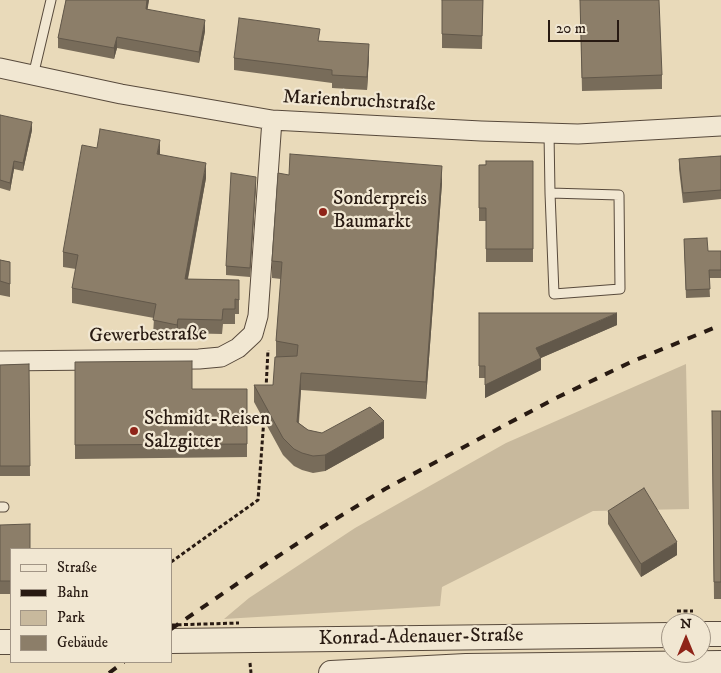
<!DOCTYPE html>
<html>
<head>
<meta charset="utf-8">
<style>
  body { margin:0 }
  #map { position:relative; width:721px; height:673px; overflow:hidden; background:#e9daba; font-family:"IM FELL DW Pica",serif }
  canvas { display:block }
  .legend { position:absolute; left:10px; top:548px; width:162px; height:115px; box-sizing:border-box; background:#f1e7d2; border:1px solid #a19585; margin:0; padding:6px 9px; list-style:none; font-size:15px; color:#281a12 }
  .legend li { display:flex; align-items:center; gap:10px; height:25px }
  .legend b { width:25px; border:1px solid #a19585 }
  .north { position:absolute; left:661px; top:613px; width:50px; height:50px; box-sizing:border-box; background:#f1e7d2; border:1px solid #a19585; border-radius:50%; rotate:0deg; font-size:14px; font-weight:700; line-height:20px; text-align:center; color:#281a12 }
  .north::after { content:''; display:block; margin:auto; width:18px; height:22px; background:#8f2418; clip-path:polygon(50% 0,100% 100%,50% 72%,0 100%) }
  .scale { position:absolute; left:548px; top:20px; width:71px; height:22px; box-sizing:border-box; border:2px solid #281a12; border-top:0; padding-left:6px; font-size:15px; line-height:18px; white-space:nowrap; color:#281a12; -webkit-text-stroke:4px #f1e7d2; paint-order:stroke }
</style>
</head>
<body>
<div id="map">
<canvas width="721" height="673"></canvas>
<ul class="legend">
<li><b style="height:6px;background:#f1e7d2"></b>Straße</li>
<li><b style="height:6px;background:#281a12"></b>Bahn</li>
<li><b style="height:14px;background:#c8b99d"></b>Park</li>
<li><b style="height:14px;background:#8c7e69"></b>Gebäude</li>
</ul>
<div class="north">N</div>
<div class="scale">20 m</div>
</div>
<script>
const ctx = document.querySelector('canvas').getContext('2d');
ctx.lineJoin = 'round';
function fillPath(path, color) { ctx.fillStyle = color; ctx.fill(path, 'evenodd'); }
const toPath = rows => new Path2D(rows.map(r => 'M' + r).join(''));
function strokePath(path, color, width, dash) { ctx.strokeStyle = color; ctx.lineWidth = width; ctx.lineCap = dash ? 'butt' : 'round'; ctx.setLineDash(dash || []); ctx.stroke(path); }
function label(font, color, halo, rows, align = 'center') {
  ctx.font = font + ' "IM FELL DW Pica",serif'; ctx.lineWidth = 4.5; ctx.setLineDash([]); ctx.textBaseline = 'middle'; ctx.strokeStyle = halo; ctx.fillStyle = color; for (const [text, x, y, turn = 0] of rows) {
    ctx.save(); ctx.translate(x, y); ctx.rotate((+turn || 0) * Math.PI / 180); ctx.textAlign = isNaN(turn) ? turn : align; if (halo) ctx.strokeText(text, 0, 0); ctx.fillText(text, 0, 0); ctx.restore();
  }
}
const green = toPath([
  [686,364,689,509,593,511,442,587,440,606,224,619,249,598,355,528,506,443]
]);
const path = toPath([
  [266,389,268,350],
  [171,562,258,500,264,418],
  [677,611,693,611],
  [250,663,251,673]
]);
const service = toPath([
  [33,76,51,0],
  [549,133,550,193,554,294,620,289,619,195,550,193],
  [0,507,4,507]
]);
const minor = toPath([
  [0,68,121,94,272,120,481,131,578,134,721,126],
  [0,361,199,359,221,357,238,348,253,334,258,316,272,120]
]);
const tertiary = toPath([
  [701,634,721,634],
  [171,641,671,635],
  [0,642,11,642],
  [331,673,466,666,721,663]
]);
const rail = toPath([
  [171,629,266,564,324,526,385,489,554,399,631,362,721,325],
  [109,673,124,662]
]);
const pathBridge = toPath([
  [171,625,239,623]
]);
const wall = toPath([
  [66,0,149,0,147,9,205,31,199,63,117,48,114,59,58,48,58,38],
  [442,0,483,0,482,49,442,48],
  [580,0,662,75,662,89,582,91],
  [320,41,369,56,367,90,332,88,332,83,234,70,234,58],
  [0,115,32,130,23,171,14,169,10,191,0,188],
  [97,148,160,155,206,178,188,279,239,280,239,314,235,314,235,324,223,324,222,334,178,333,177,339,153,335,154,318,72,303,72,288,76,269,63,267,63,252],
  [721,156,721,199,683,203,679,169,679,159],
  [533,161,533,262,486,262,486,221,479,221,479,165],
  [289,175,442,183,426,399,301,390,299,423,308,430,322,433,384,438,325,471,313,473,302,470,294,466,283,455,254,402,254,385,273,385,276,357,276,341,281,279,272,278,272,261],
  [256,186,250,277,226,275,226,266],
  [684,239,708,251,721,251,721,278,709,278,710,297,686,298],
  [0,260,10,262,10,297,0,295],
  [479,313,617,325,541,358,541,370,485,398,485,378,479,378],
  [75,362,192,389,247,389,247,457,75,459],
  [29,364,30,476,0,476,0,365],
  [712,411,721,411,721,599,714,599],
  [608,511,677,555,641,577,608,524],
  [0,525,11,549,11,594,0,594]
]);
const shadedWall = toPath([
  [147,0,149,0,146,20,146,9],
  [205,20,205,31,199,63,199,52],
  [117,37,117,48,114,59,114,48],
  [369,44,369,56,367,90,367,77],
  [32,122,32,130,23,171,23,163],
  [160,140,160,154,157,169,157,154],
  [14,161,14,169,10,191,10,183],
  [206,163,206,178,185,293,185,279],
  [442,166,442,183,426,399,426,382],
  [256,177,256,186,250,277,250,268],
  [617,313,617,325,536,360,536,348],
  [178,319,178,333,177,339,177,325],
  [541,358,541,370,485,398,485,385],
  [301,373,301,390,297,439,297,422],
  [384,421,384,438,325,471,325,455],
  [677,542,677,555,641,577,641,564]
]);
const building = toPath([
  [66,0,147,0,146,9,205,20,199,52,117,37,114,48,58,38,66,0],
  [442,0,483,0,482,36,442,34,442,0],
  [580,0,659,0,662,75,582,78,580,0],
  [239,18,320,29,318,41,369,44,367,77,332,75,332,70,234,58,239,18],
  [0,115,32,122,23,163,14,161,10,183,0,180,0,115],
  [100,129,160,140,157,154,206,163,185,279,239,280,239,300,235,299,235,309,223,309,222,320,178,319,177,325,153,320,156,304,72,288,78,255,63,252,82,145,97,148,100,129],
  [290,154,442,166,426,382,301,373,297,422,308,430,322,433,370,407,384,421,325,455,313,456,302,453,294,449,283,438,254,385,273,385,275,357,297,356,298,345,276,341,282,262,272,261,278,173,289,175,290,154],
  [721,156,721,190,683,193,679,159,721,156],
  [486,161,533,161,533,249,486,249,486,208,479,208,479,165,486,165,486,161],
  [231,173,256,177,250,268,226,266,231,173],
  [707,238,708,251,721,251,721,270,709,270,710,289,686,290,684,239,707,238],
  [0,260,10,262,10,284,0,281,0,260],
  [479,313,617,313,536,348,541,358,485,385,485,366,479,366,479,313],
  [192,361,192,389,247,389,247,444,75,445,75,362,192,361],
  [29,364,30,466,0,466,0,365,29,364],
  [712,411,721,411,721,582,714,582,712,411],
  [644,488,677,542,641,564,608,511,644,488],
  [30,524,30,549,11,549,11,581,0,581,0,525,30,524]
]);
const markers = [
  [323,212,5,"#8f2418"],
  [134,431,5,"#8f2418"]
];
const streetNames = [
  ["Marienbruchstraße",359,102,3],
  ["Gewerbestraße",148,336,-1],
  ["Konrad-Adenauer-Straße",421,638,-1]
];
const poiNames = [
  ["Sonderpreis",333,200],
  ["Baumarkt",333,223],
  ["Schmidt-Reisen",144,420],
  ["Salzgitter",144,443]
];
fillPath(green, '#c8b99d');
strokePath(service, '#584a3c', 11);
strokePath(minor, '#584a3c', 21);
strokePath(tertiary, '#584a3c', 26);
strokePath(path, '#281a12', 3, [4, 2.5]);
strokePath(service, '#f1e7d2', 9);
strokePath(minor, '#f1e7d2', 19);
strokePath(tertiary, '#f1e7d2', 24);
strokePath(rail, '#281a12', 4, [9, 9]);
strokePath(pathBridge, '#281a12', 3, [4, 2.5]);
fillPath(wall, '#786c5a');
fillPath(shadedWall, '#62584a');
fillPath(building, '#8c7e69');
strokePath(building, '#62584a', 1);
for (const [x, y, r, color] of markers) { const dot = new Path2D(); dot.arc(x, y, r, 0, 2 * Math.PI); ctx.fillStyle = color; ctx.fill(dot); strokePath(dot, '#f1e7d2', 2); }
label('20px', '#281a12', '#f1e7d2', streetNames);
label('20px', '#281a12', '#f1e7d2', poiNames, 'left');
</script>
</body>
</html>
